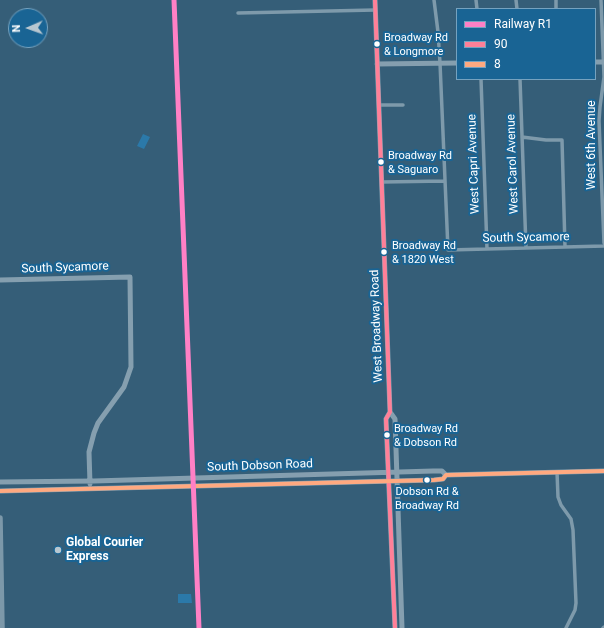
<!DOCTYPE html>
<html>
<head>
<meta charset="utf-8">
<style>
  body { margin:0 }
  #map { position:relative; width:604px; height:628px; overflow:hidden; background:#355e78; font-family:Roboto,sans-serif }
  canvas { display:block }
  .legend { position:absolute; left:456px; top:8px; width:140px; height:72px; box-sizing:border-box; background:#196494; border:1px solid #75a2bf; margin:0; padding:5px 7px; list-style:none; font-size:12px; color:#fff }
  .legend li { display:flex; align-items:center; gap:8px; height:20px }
  .legend b { width:20px; border:1px solid #75a2bf }
  .north { position:absolute; left:8px; top:8px; width:40px; height:40px; box-sizing:border-box; background:#196494; border:1px solid #75a2bf; border-radius:50%; rotate:268deg; font-size:11px; font-weight:700; line-height:16px; text-align:center; color:#fff }
  .north::after { content:''; display:block; margin:auto; width:14px; height:18px; background:#b8c7d0; clip-path:polygon(50% 0,100% 100%,50% 72%,0 100%) }
</style>
</head>
<body>
<div id="map">
<canvas width="604" height="628"></canvas>
<ul class="legend">
<li><b style="height:5px;background:#ff80c5"></b>Railway R1</li>
<li><b style="height:5px;background:#ff8098"></b>90</li>
<li><b style="height:5px;background:#ffa980"></b>8</li>
</ul>
<div class="north">N</div>
</div>
<script>
const ctx = document.querySelector('canvas').getContext('2d');
ctx.lineJoin = 'round';
function fillPath(path, color) { ctx.fillStyle = color; ctx.fill(path, 'evenodd'); }
const toPath = rows => new Path2D(rows.map(r => 'M' + r).join(''));
function strokePath(path, color, width, dash) { ctx.strokeStyle = color; ctx.lineWidth = width; ctx.lineCap = dash ? 'butt' : 'round'; ctx.setLineDash(dash || []); ctx.stroke(path); }
function label(font, color, halo, rows, align = 'center') {
  ctx.font = font + ' Roboto,sans-serif'; ctx.lineWidth = 4; ctx.setLineDash([]); ctx.textBaseline = 'middle'; ctx.strokeStyle = halo; ctx.fillStyle = color; for (const [text, x, y, turn = 0] of rows) {
    ctx.save(); ctx.translate(x, y); ctx.rotate((+turn || 0) * Math.PI / 180); ctx.textAlign = isNaN(turn) ? turn : align; if (halo) ctx.strokeText(text, 0, 0); ctx.fillText(text, 0, 0); ctx.restore();
  }
}
const green = toPath([
  [143,134,150,137,144,149,137,146],
  [178,594,191,594,192,603,178,603]
]);
const street = toPath([
  [434,0,438,32,440,63,448,250,604,246],
  [476,0,477,9],
  [516,0,517,9],
  [556,0,556,9],
  [601,0,604,77,600,107,599,121,604,243],
  [238,13,375,10],
  [481,79,487,249],
  [520,79,526,248],
  [379,105,403,105],
  [522,137,546,140,562,140,565,247],
  [382,182,445,181],
  [557,472,558,497,561,505,571,519,573,530,576,603,575,610,566,628],
  [603,628,604,627]
]);
const secondary = toPath([
  [375,0,390,412,386,419,395,628],
  [595,62,604,62],
  [377,64,457,63],
  [0,280,130,277,131,367,124,387,98,423,94,433,89,452,90,484],
  [390,412,395,419,402,628],
  [0,482,94,481,433,471,442,471,446,475],
  [0,491,434,480,443,479,446,475,604,471]
]);
const primary = toPath([
  [0,518,2,628]
]);
const bus1 = toPath([
  [375,0,390,412,386,419,395,628]
]);
const bus2 = toPath([
  [0,491,434,480,443,479,446,475,604,471]
]);
const rail1 = toPath([
  [174,0,199,628]
]);
const markers = [
  [377,44,3.5,"#fff"],
  [381,162,3.5,"#fff"],
  [384,252,3.5,"#fff"],
  [387,435,3.5,"#fff"],
  [427,480,3.5,"#fff"],
  [58,550,4,"#b8c7d0"]
];
const busNames = [
  ["Broadway Rd",384,38],
  ["& Longmore",384,52],
  ["Broadway Rd",388,156],
  ["& Saguaro",388,170],
  ["Broadway Rd",392,246],
  ["& 1820 West",392,260],
  ["Broadway Rd",394,429],
  ["& Dobson Rd",394,443],
  ["Dobson Rd &",427,492,"center"],
  ["Broadway Rd",427,506,"center"]
];
const streetNames = [
  ["West 6th Avenue",592,145,-90],
  ["West Capri Avenue",474,164,-92],
  ["West Carol Avenue",513,164,-92],
  ["South Sycamore",526,238,-1],
  ["South Sycamore",65,268,-2],
  ["West Broadway Road",377,326,-92],
  ["South Dobson Road",260,466,-2]
];
const poiNames = [
  ["Global Courier",66,543],
  ["Express",66,557]
];
fillPath(green, '#2b79a9');
strokePath(street, '#7e9aab', 3.5);
strokePath(secondary, '#859faf', 5);
strokePath(primary, '#7c98a9', 5.5);
strokePath(bus1, '#ff8098', 4);
strokePath(bus2, '#ffa980', 4);
strokePath(rail1, '#ff80c5', 5);
for (const [x, y, r, color] of markers) { const dot = new Path2D(); dot.arc(x, y, r, 0, 2 * Math.PI); ctx.fillStyle = color; ctx.fill(dot); strokePath(dot, '#196494', 1.5); }
label('11px', '#fff', '#196494', busNames, 'left');
label('12px', '#fff', '#196494', streetNames);
label('bold 12px', '#fff', '#196494', poiNames, 'left');
</script>
</body>
</html>
